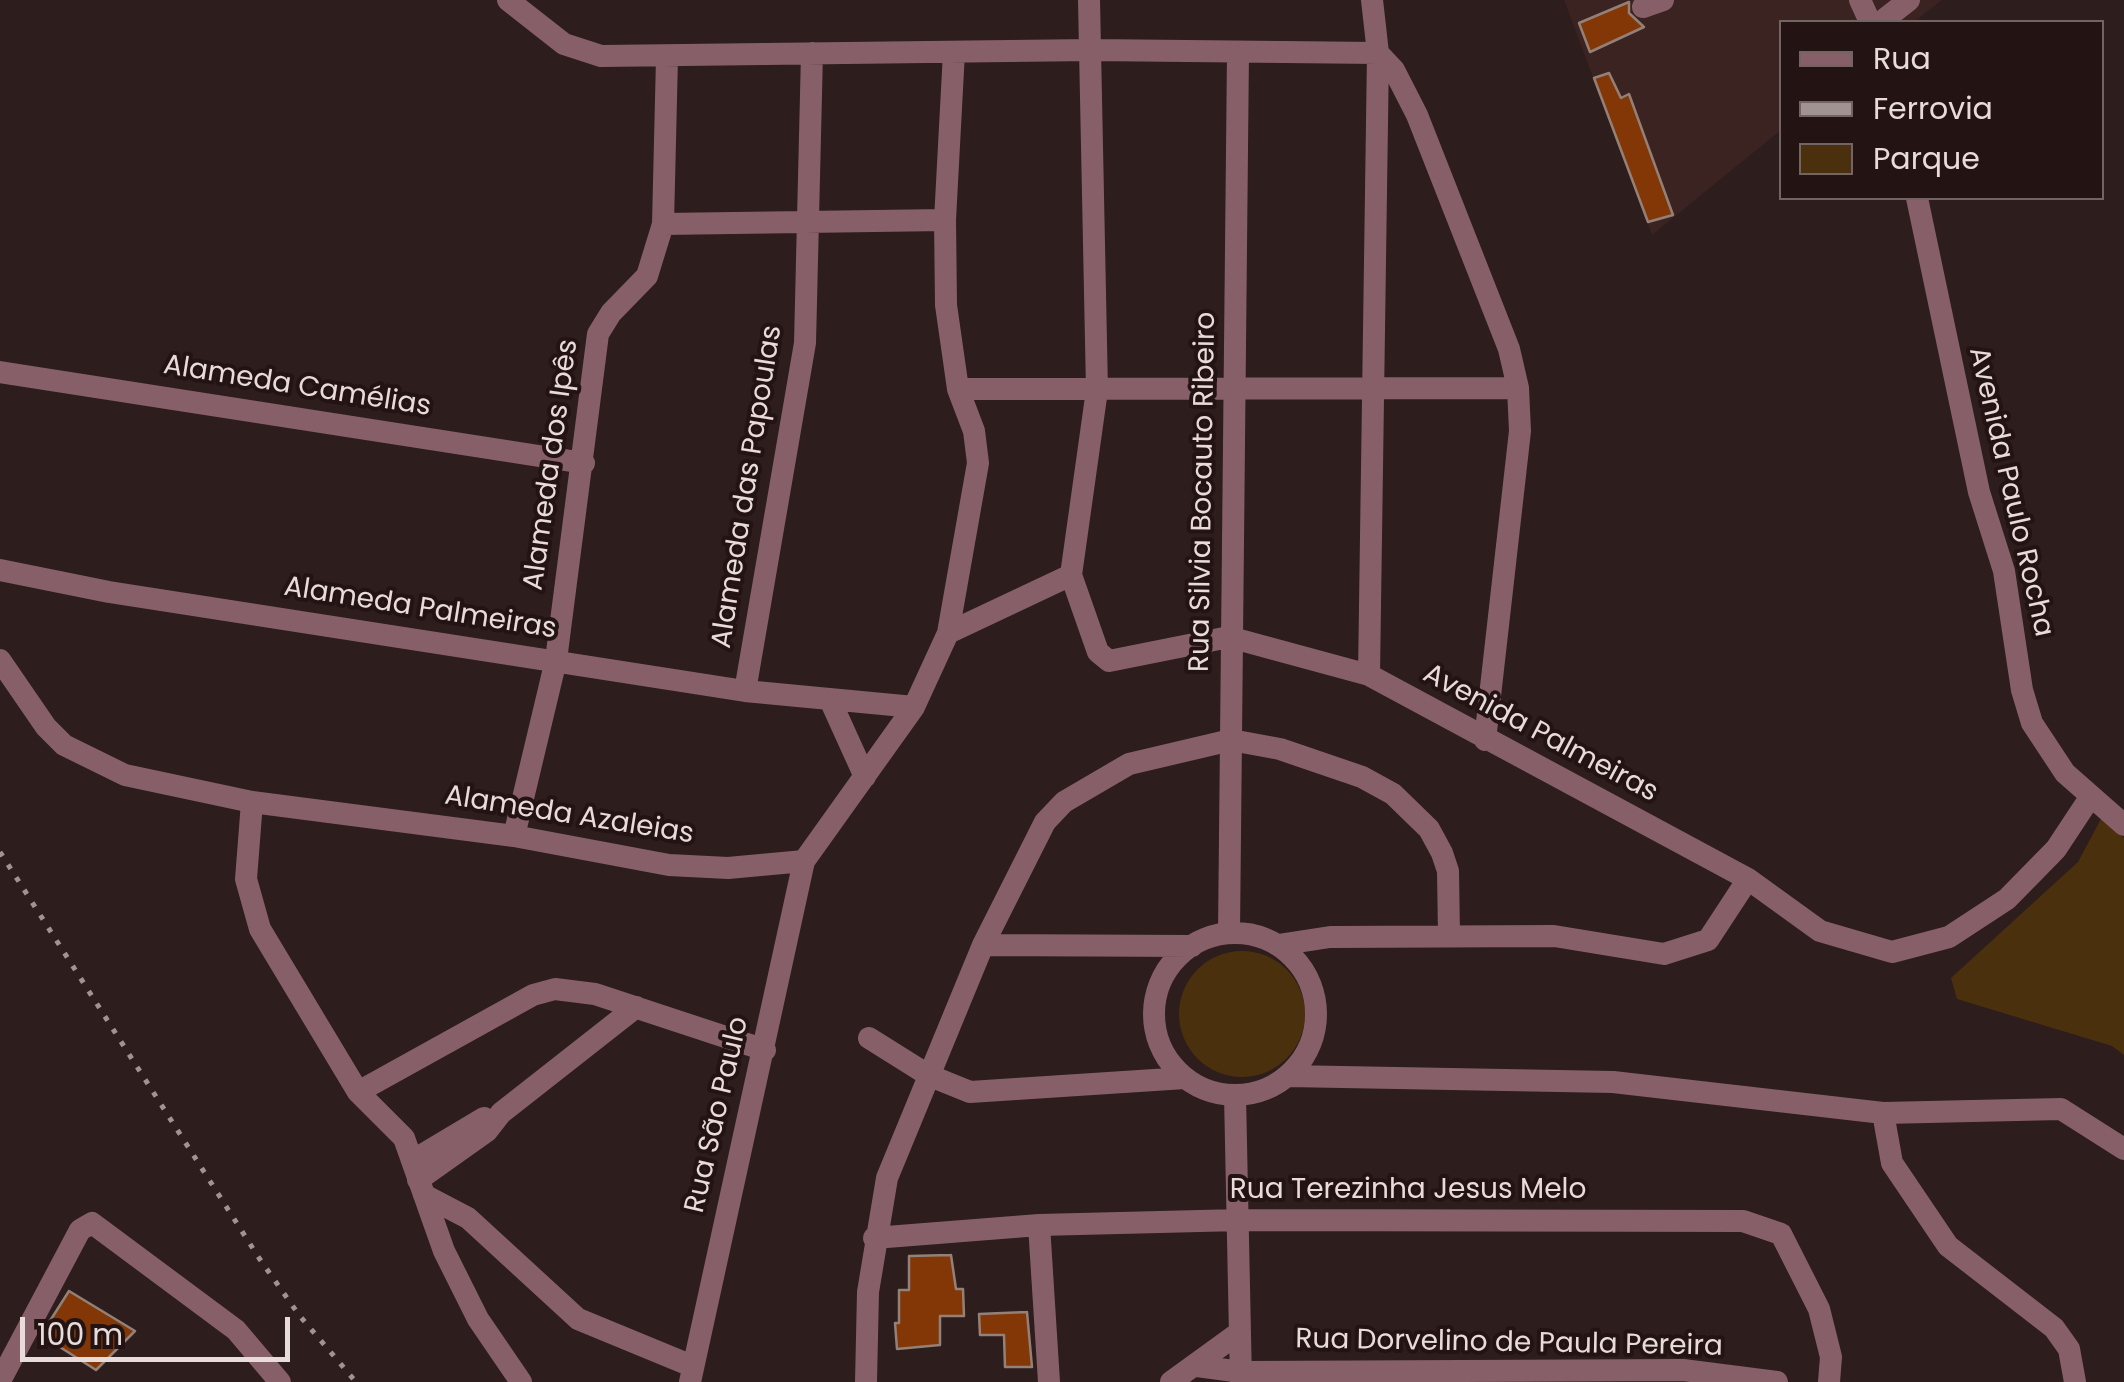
<!DOCTYPE html>
<html>
<head>
<meta charset="utf-8">
<style>
  body { margin:0 }
  #map { position:relative; width:2124px; height:1382px; overflow:hidden; background:#2d1d1c; font-family:Poppins,sans-serif }
  canvas { display:block }
  .legend { position:absolute; left:1779px; top:20px; width:325px; height:180px; box-sizing:border-box; background:#231413; border:2px solid #716463; margin:0; padding:12px 18px; list-style:none; font-size:30px; color:#e7dcda }
  .legend li { display:flex; align-items:center; gap:20px; height:50px }
  .legend b { width:50px; border:2px solid #716463 }
  .scale { position:absolute; left:20px; top:1317px; width:270px; height:45px; box-sizing:border-box; border:5px solid #e7dcda; border-top:0; padding-left:12px; font-size:30px; line-height:35px; white-space:nowrap; color:#e7dcda; -webkit-text-stroke:8px #231413; paint-order:stroke }
</style>
</head>
<body>
<div id="map">
<canvas width="2124" height="1382"></canvas>
<ul class="legend">
<li><b style="height:12px;background:#875f69"></b>Rua</li>
<li><b style="height:12px;background:#a09391"></b>Ferrovia</li>
<li><b style="height:28px;background:#4b300e"></b>Parque</li>
</ul>
<div class="scale">100 m</div>
</div>
<script>
const ctx = document.querySelector('canvas').getContext('2d');
ctx.lineJoin = 'round';
function fillPath(path, color) { ctx.fillStyle = color; ctx.fill(path, 'evenodd'); }
const toPath = rows => new Path2D(rows.map(r => 'M' + r).join(''));
function strokePath(path, color, width, dash) { ctx.strokeStyle = color; ctx.lineWidth = width; ctx.lineCap = dash ? 'butt' : 'round'; ctx.setLineDash(dash || []); ctx.stroke(path); }
function label(font, color, halo, rows, align = 'center') {
  ctx.font = font + ' Poppins,sans-serif'; ctx.lineWidth = 8; ctx.setLineDash([]); ctx.textBaseline = 'middle'; ctx.strokeStyle = halo; ctx.fillStyle = color; for (const [text, x, y, turn = 0] of rows) {
    ctx.save(); ctx.translate(x, y); ctx.rotate((+turn || 0) * Math.PI / 180); ctx.textAlign = isNaN(turn) ? turn : align; if (halo) ctx.strokeText(text, 0, 0); ctx.fillText(text, 0, 0); ctx.restore();
  }
}
const built = toPath([
  [1564,0,1942,0,1914,22,1782,22,1781,130,1652,235]
]);
const green = toPath([
  [2102,817,2124,838,2124,1055,2112,1046,1957,999,1951,978,2078,862],
  '1179 1014a63 63 0 1 1 126 0a63 63 0 1 1-126 0Z'
]);
const building = toPath([
  [1629,2,1629,13,1644,27,1590,52,1579,23,1629,2],
  [1609,73,1621,98,1629,94,1673,215,1648,222,1594,78,1609,73],
  [951,1255,956,1289,963,1289,964,1316,940,1316,940,1345,897,1349,895,1323,899,1323,899,1290,909,1290,909,1256,951,1255],
  [69,1291,135,1331,96,1370,41,1335,69,1291],
  [1027,1312,1032,1367,1005,1367,1004,1335,980,1335,979,1314,1027,1312]
]);
const minor = toPath([
  [508,0,564,44,601,56,1091,50,1378,53,1394,70,1417,115,1509,349,1518,388,1520,431,1485,740],
  [1860,0,1870,22],
  [1643,7,1663,0],
  [1881,22,1909,0],
  [1917,198,1979,492,2004,571,2022,690,2032,723,2065,773,2124,825],
  [663,224,945,220],
  [0,372,584,463],
  [958,389,1518,388],
  [0,570,109,592,745,691,914,707],
  [1071,575,1097,390,1089,0],
  [948,633,1071,575,1098,652,1109,661,1229,637,1369,675,1748,879,1820,931,1892,952,1949,937,2007,899,2056,849,2091,796],
  [0,660,46,727,64,745,125,775,252,802,514,836,669,865,728,868,804,861,914,707,948,633,978,463,974,431,958,389,946,305,945,220,954,52],
  [1369,675,1378,53,1372,0],
  [745,691,805,343,812,53],
  [831,702,865,777],
  [252,802,246,879,260,929,358,1092,404,1138,444,1251,478,1319,521,1382],
  [514,836,556,660,598,334,611,313,647,276,663,224,667,58],
  [1229,933,1238,52],
  '1154 1014a81 81 0 1 1 162 0a81 81 0 1 1-162 0Z',
  [983,945,1192,946],
  [1278,945,1330,937,1554,936,1664,954,1708,940,1748,879],
  [869,1038,928,1075,970,1092,1185,1078],
  [1288,1076,1613,1082,1883,1113,2061,1109,2124,1149],
  [358,1092,533,995,555,989,595,994,765,1050],
  [1235,1095,1241,1382],
  [1883,1113,1892,1163,1948,1246,2054,1328,2069,1349,2075,1382],
  [412,1161,484,1118],
  [418,1180,487,1131,501,1113,636,1007],
  [424,1195,468,1218,578,1319,692,1366],
  [1039,1225,1049,1382],
  [874,1238,1039,1225,1240,1220,1743,1221,1781,1234,1819,1309,1831,1357,1829,1382],
  [1197,1366,1241,1372,1683,1370,1777,1382],
  [0,1381,80,1230,92,1223,236,1330,280,1382],
  [690,1382,804,861],
  [866,1382,868,1292,887,1178,983,945,1045,822,1064,802,1129,764,1231,740,1280,749,1362,777,1393,794,1429,829,1442,853,1448,871,1449,935],
  [1171,1382,1240,1332]
]);
const rail = toPath([
  [0,852,259,1258,299,1315,356,1382]
]);
const streetNames = [
  ["Alameda Camélias",297,387,9],
  ["Alameda dos Ipês",552,465,-82],
  ["Alameda das Papoulas",748,487,-81],
  ["Rua Silvia Bocauto Ribeiro",1204,492,-89],
  ["Avenida Paulo Rocha",2010,492,77],
  ["Alameda Palmeiras",420,609,9],
  ["Avenida Palmeiras",1540,734,28],
  ["Alameda Azaleias",569,816,9],
  ["Rua São Paulo",718,1115,-77],
  ["Rua Terezinha Jesus Melo",1408,1191],
  ["Rua Dorvelino de Paula Pereira",1509,1344,1]
];
fillPath(built, '#3a2321');
fillPath(green, '#4b300e');
fillPath(building, '#833706');
strokePath(building, '#938178', 2.5);
strokePath(minor, '#875f69', 22);
strokePath(rail, '#a09391', 5, [5, 10]);
label('28px', '#e7dcda', '#231413', streetNames);
</script>
</body>
</html>
